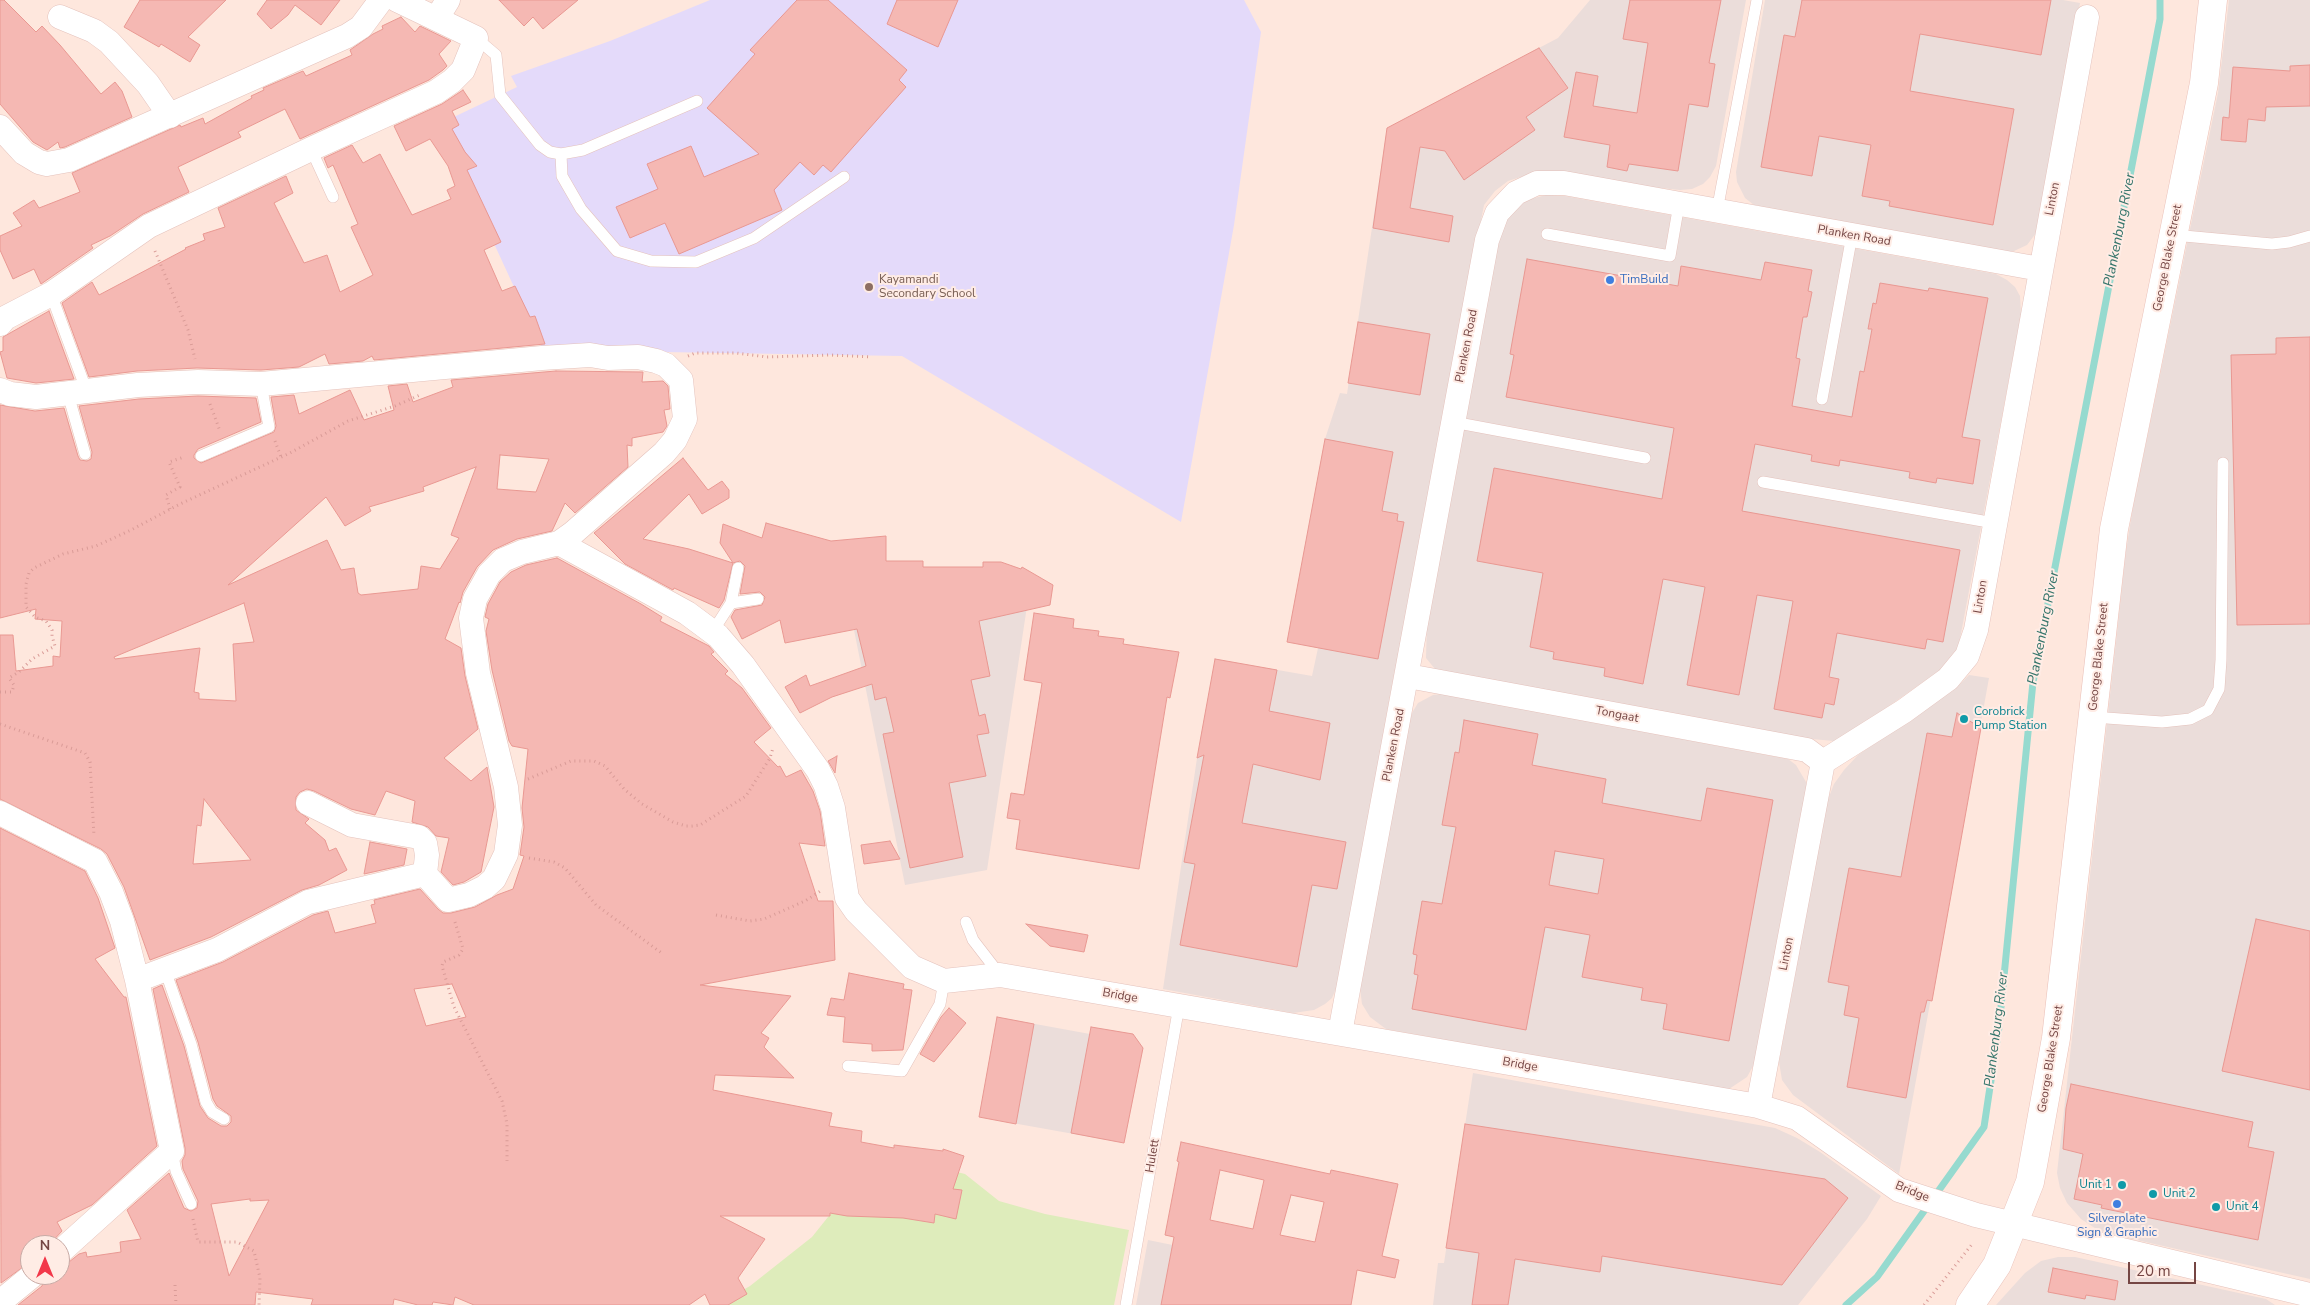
<!DOCTYPE html>
<html>
<head>
<meta charset="utf-8">
<style>
  body { margin:0 }
  #map { position:relative; width:2310px; height:1305px; overflow:hidden; background:#fee7dd; font-family:"Nunito Sans",sans-serif }
  canvas { display:block }
  .north { position:absolute; left:20px; top:1235px; width:50px; height:50px; box-sizing:border-box; background:#ffece5; border:1px solid #c8aaa5; border-radius:50%; rotate:0deg; font-size:14px; font-weight:700; line-height:20px; text-align:center; color:#754644 }
  .north::after { content:''; display:block; margin:auto; width:18px; height:22px; background:#f2384a; clip-path:polygon(50% 0,100% 100%,50% 72%,0 100%) }
  .scale { position:absolute; left:2128px; top:1262px; width:68px; height:22px; box-sizing:border-box; border:2px solid #754644; border-top:0; padding-left:6px; font-size:15px; line-height:18px; white-space:nowrap; color:#754644; -webkit-text-stroke:4px #ffece5; paint-order:stroke }
</style>
</head>
<body>
<div id="map">
<canvas width="2310" height="1305"></canvas>
<div class="north">N</div>
<div class="scale">20 m</div>
</div>
<script>
const ctx = document.querySelector('canvas').getContext('2d');
ctx.lineJoin = 'round';
function fillPath(path, color) { ctx.fillStyle = color; ctx.fill(path, 'evenodd'); }
const toPath = rows => new Path2D(rows.map(r => 'M' + r).join(''));
function strokePath(path, color, width, dash) { ctx.strokeStyle = color; ctx.lineWidth = width; ctx.lineCap = dash ? 'butt' : 'round'; ctx.setLineDash(dash || []); ctx.stroke(path); }
function label(font, color, halo, rows, align = 'center') {
  ctx.font = font + ' "Nunito Sans",sans-serif'; ctx.lineWidth = 4; ctx.setLineDash([]); ctx.textBaseline = 'middle'; ctx.strokeStyle = halo; ctx.fillStyle = color; for (const [text, x, y, turn = 0] of rows) {
    ctx.save(); ctx.translate(x, y); ctx.rotate((+turn || 0) * Math.PI / 180); ctx.textAlign = isNaN(turn) ? turn : align; if (halo) ctx.strokeText(text, 0, 0); ctx.fillText(text, 0, 0); ctx.restore();
  }
}
const industrial = toPath([
  [1590,0,1746,0,1716,166,1710,177,1703,184,1692,189,1680,190,1642,186,1559,171,1540,171,1508,181,1495,191,1484,205,1391,691,1338,984,1332,998,1325,1004,1314,1010,1293,1013,1163,989,1197,758,1215,659,1312,676,1318,648,1287,642,1325,439,1340,393,1347,394,1387,128,1558,38],
  [1765,0,2063,0,2080,3,2039,222,2036,233,2027,245,2014,251,2007,252,1754,205,1745,198,1737,182,1736,172],
  [2229,0,2310,0,2310,1279,2101,1232,2081,1219,2067,1203,2060,1188,2057,1173,2126,551,2133,506,2218,93],
  [1546,195,1565,196,1996,274,2007,280,2015,287,2020,296,2021,315,1959,644,1954,657,1943,668,1842,739,1834,741,1812,739,1450,674,1435,669,1426,658,1427,621,1502,222,1523,201],
  [1029,593,987,870,905,885,847,595],
  [1969,675,1989,678,1899,1174,1793,1095,1782,1080,1779,1062,1827,802,1834,784,1844,770,1858,755,1959,685],
  [1442,694,1788,759,1796,765,1806,782,1806,789,1757,1059,1747,1077,1729,1089,1716,1089,1386,1029,1370,1017,1362,1004,1360,988,1409,723,1412,713,1418,703,1433,695],
  [997,1017,1090,1034,1091,1027,1133,1034,1143,1048,1124,1143,979,1117],
  [1473,1073,1775,1128,1797,1138,1820,1152,1881,1196,1867,1219,1798,1305,1433,1305,1438,1263,1444,1263],
  [1148,1240,1355,1282,1351,1305,1136,1305],
  [2058,1257,2075,1257,2266,1299,2275,1305,1996,1305,2025,1273,2041,1261]
]);
const education = toPath([
  [710,0,1244,0,1261,32,1234,225,1181,522,902,356,543,350,439,124,517,87,511,76,610,41]
]);
const green = toPath([
  [933,1166,965,1174,999,1201,1045,1214,1129,1230,1114,1305,717,1305,750,1286,812,1237,840,1202]
]);
const stream = toPath([
  [1846,1305,1877,1277,1984,1127,1999,1027,2033,682,2160,19,2160,0]
]);
const building = toPath([
  [0,0,4,0,36,32,42,26,60,45,101,94,115,82,122,91,132,117,65,147,60,148,58,142,47,150,33,142,0,104,0,0],
  [140,0,226,0,188,37,200,45,190,62,161,44,159,47,124,27,140,0],
  [267,0,340,0,321,25,295,5,288,15,271,29,257,14,267,0],
  [499,0,578,0,543,29,533,17,524,26,499,0],
  [797,0,828,0,907,70,899,80,906,87,831,172,823,165,814,175,800,162,774,190,782,210,679,254,665,223,630,238,616,207,658,189,647,164,691,146,704,177,759,154,707,108,755,54,750,50,797,0],
  [897,0,958,0,938,47,887,24,897,0],
  [1630,0,1721,0,1709,63,1715,64,1708,107,1689,104,1678,171,1629,164,1627,171,1607,167,1610,145,1564,137,1576,72,1598,76,1593,106,1637,113,1648,43,1623,39,1630,0],
  [1802,0,2051,0,2041,55,1920,34,1910,91,2014,109,1993,225,1889,206,1890,201,1862,196,1871,145,1819,136,1812,176,1761,167,1784,35,1795,37,1802,0],
  [401,17,415,32,420,26,451,41,439,54,447,66,443,70,429,80,300,139,285,109,238,132,241,137,178,167,189,192,143,214,110,236,91,245,93,248,41,284,34,269,13,279,0,250,0,236,22,226,13,213,34,200,39,208,80,192,72,173,180,125,181,127,203,118,205,124,252,98,251,96,264,90,263,88,303,71,306,76,352,55,350,50,373,34,383,29,382,26,401,17],
  [1539,48,1568,88,1526,117,1535,130,1464,180,1445,151,1420,147,1410,208,1453,216,1449,242,1373,228,1387,128,1539,48],
  [2310,65,2310,106,2266,107,2265,121,2248,119,2246,142,2221,140,2223,117,2229,118,2233,67,2290,71,2290,66,2310,65],
  [463,90,471,102,452,111,459,125,452,129,465,152,477,166,467,170,501,242,484,250,502,291,515,286,530,317,535,316,545,344,374,360,372,356,363,361,329,364,325,354,299,367,261,370,197,368,137,371,89,377,62,303,92,282,99,295,186,249,185,248,205,240,203,234,225,227,218,208,286,176,293,193,274,203,304,263,327,255,340,292,373,275,351,227,358,224,333,165,328,168,324,158,352,145,363,163,380,154,412,215,451,199,447,190,455,186,448,166,430,139,406,151,394,126,442,104,463,90],
  [1527,259,1678,286,1681,266,1761,280,1765,262,1812,270,1808,291,1812,292,1807,317,1803,317,1796,358,1800,359,1792,406,1852,417,1860,371,1864,372,1872,329,1868,329,1873,303,1876,304,1880,283,1928,291,1929,288,1988,298,1962,437,1980,440,1973,484,1937,478,1936,483,1909,478,1910,472,1840,460,1839,466,1811,461,1812,455,1755,444,1742,511,1960,550,1943,642,1927,639,1925,649,1837,633,1829,677,1839,679,1834,705,1825,703,1822,718,1774,709,1793,601,1757,595,1739,695,1687,685,1705,587,1663,579,1643,684,1604,676,1605,668,1553,659,1554,652,1530,647,1543,573,1477,561,1494,468,1662,499,1674,428,1506,397,1514,355,1510,354,1527,259],
  [49,311,74,379,36,383,7,378,0,352,3,351,3,337,49,311],
  [1358,322,1430,334,1420,395,1348,383,1358,322],
  [2310,337,2310,624,2237,625,2231,355,2276,354,2276,338,2310,337],
  [556,371,643,372,642,382,663,381,668,386,670,409,664,410,667,426,663,432,632,438,632,446,627,445,628,467,575,513,565,503,552,531,517,539,493,550,477,567,463,592,460,603,459,602,445,639,461,648,465,676,478,729,444,758,471,781,487,767,494,807,481,872,464,882,453,885,441,872,449,838,436,836,428,827,412,822,415,801,386,791,375,815,351,809,314,791,307,789,300,792,296,797,296,810,309,819,305,823,325,840,329,851,336,848,347,870,319,885,302,890,211,937,150,960,124,887,107,854,101,849,0,799,0,635,13,635,16,671,53,666,53,656,60,657,62,621,35,619,36,609,0,618,0,405,35,411,64,408,78,456,80,460,87,461,91,459,92,452,79,406,139,399,198,396,256,398,261,422,198,449,194,455,194,458,201,463,274,432,276,426,271,397,294,395,299,414,350,390,364,420,394,410,388,386,407,384,413,402,453,387,451,380,556,371],
  [500,455,549,459,536,492,497,489,500,455],
  [476,467,451,535,459,538,440,569,421,566,418,589,361,595,358,593,354,568,341,570,327,540,228,585,326,497,345,526,371,511,369,507,424,491,423,487,476,467],
  [244,603,254,642,233,644,236,701,199,699,199,693,194,692,200,648,115,659,114,657,244,603],
  [204,799,251,860,193,864,197,825,201,826,204,799],
  [1325,439,1393,452,1382,511,1398,514,1397,521,1404,522,1378,659,1287,642,1325,439],
  [683,458,708,490,722,481,729,490,729,498,702,514,689,494,643,539,689,549,733,563,724,600,719,608,674,588,673,590,625,564,594,533,683,458],
  [766,523,831,541,886,536,886,561,923,561,923,567,983,567,983,562,1001,562,1021,569,1022,567,1053,585,1050,605,979,621,990,676,971,680,979,716,985,714,989,733,977,735,986,776,949,783,963,857,910,868,883,734,894,732,886,697,875,700,872,684,832,697,800,713,785,687,806,675,810,686,866,666,857,629,785,643,780,620,742,639,731,617,735,610,762,605,765,597,760,592,740,594,745,566,740,561,733,563,720,543,723,524,762,538,766,523],
  [557,558,641,604,662,617,660,621,709,646,714,652,711,654,728,671,725,674,742,688,771,728,754,742,778,767,780,766,786,777,801,770,813,791,820,811,825,846,799,843,818,901,833,901,835,960,700,985,791,996,761,1033,769,1038,764,1047,794,1078,715,1075,713,1090,832,1113,829,1126,862,1131,861,1142,894,1148,894,1145,943,1151,943,1149,964,1156,953,1189,962,1190,956,1219,935,1214,934,1223,903,1218,847,1216,830,1213,830,1216,720,1216,765,1239,738,1278,747,1294,728,1305,710,1305,705,1294,689,1305,474,1305,455,1297,453,1305,433,1302,432,1305,418,1305,394,1299,393,1305,311,1305,313,1299,256,1292,255,1305,18,1305,42,1286,46,1275,60,1275,60,1265,69,1262,79,1254,86,1252,87,1257,121,1252,120,1242,141,1239,127,1210,169,1173,184,1208,191,1211,197,1208,198,1201,183,1169,182,1161,185,1155,185,1148,153,989,162,985,184,1046,200,1106,208,1118,221,1126,227,1126,231,1122,231,1116,217,1106,213,1099,198,1042,176,980,223,962,313,915,328,911,335,933,376,923,371,905,375,904,374,900,420,889,438,909,443,913,451,913,475,907,497,895,513,889,524,856,520,855,524,827,522,808,528,749,512,746,509,741,492,670,486,631,489,619,485,617,488,604,500,582,511,572,526,565,557,558],
  [452,984,466,1017,426,1026,414,989,452,984],
  [250,1199,250,1201,269,1200,229,1276,211,1204,250,1199],
  [1034,613,1074,619,1073,628,1099,631,1098,636,1124,639,1123,644,1179,652,1170,698,1167,697,1139,869,1016,849,1020,820,1007,818,1011,793,1024,795,1042,683,1024,680,1034,613],
  [1215,659,1277,670,1269,711,1330,723,1320,780,1253,764,1242,823,1346,842,1337,889,1312,885,1297,967,1180,945,1195,864,1184,862,1204,755,1197,758,1215,659],
  [1957,713,1981,728,1932,1001,1927,1000,1924,1012,1921,1012,1906,1098,1847,1087,1859,1018,1844,1015,1849,986,1828,982,1849,868,1901,877,1927,733,1952,737,1957,713],
  [1464,720,1538,734,1532,765,1606,779,1602,803,1701,821,1707,788,1773,800,1729,1041,1663,1029,1667,1004,1641,1000,1643,988,1582,977,1590,935,1545,927,1526,1030,1412,1009,1418,975,1414,974,1417,955,1413,954,1422,901,1442,904,1456,827,1442,825,1455,752,1459,753,1464,720],
  [1555,851,1604,859,1598,894,1549,885,1555,851],
  [837,756,835,773,828,761,837,756],
  [0,828,85,871,98,898,115,948,95,959,124,997,126,997,157,1146,92,1205,57,1222,62,1231,49,1245,30,1245,30,1262,1,1283,0,828],
  [890,841,900,859,864,864,861,845,890,841],
  [370,842,407,849,404,865,364,874,370,842],
  [2256,919,2310,931,2310,1090,2222,1071,2256,919],
  [1026,924,1088,935,1084,952,1050,946,1026,924],
  [849,973,904,984,903,989,912,990,903,1050,872,1051,872,1044,843,1042,845,1017,827,1015,831,998,844,1000,849,973],
  [949,1008,966,1023,934,1062,920,1054,941,1017,949,1008],
  [997,1017,1034,1024,1016,1124,979,1117,997,1017],
  [1091,1027,1133,1034,1143,1048,1124,1143,1071,1133,1091,1027],
  [2071,1084,2253,1122,2248,1147,2274,1152,2258,1240,2101,1208,2102,1205,2074,1199,2083,1154,2063,1149,2066,1108,2071,1084],
  [1465,1124,1825,1179,1848,1198,1782,1285,1602,1256,1600,1272,1515,1259,1508,1305,1472,1305,1479,1253,1446,1248,1465,1124],
  [1181,1142,1330,1174,1331,1170,1398,1184,1382,1256,1399,1260,1395,1278,1357,1270,1351,1305,1161,1305,1174,1237,1165,1235,1179,1162,1177,1161,1181,1142],
  [1220,1170,1264,1180,1253,1229,1210,1220,1220,1170],
  [1291,1195,1324,1202,1315,1242,1280,1235,1291,1195],
  [2053,1268,2118,1281,2115,1300,2086,1295,2085,1299,2048,1292,2053,1268]
]);
const path = toPath([
  [155,251,188,330,195,359],
  [688,356,695,353,736,353,767,357,830,355,872,357],
  [210,404,220,431],
  [275,441,281,457],
  [170,509,166,495,180,487,169,462,184,457],
  [0,692,12,692,14,685,9,678,19,672,32,659,55,646,52,636,52,630,46,621,35,617,26,607,26,584,29,573,34,568,63,554,96,546,131,530,180,504,290,453,348,421,395,406,422,394],
  [0,724,85,753,90,762,94,836],
  [528,779,571,761,594,761,605,766,624,789,642,804,673,822,686,826,692,826,700,825,746,796,770,758,773,748],
  [529,858,554,862,565,868,596,905,663,954],
  [716,915,750,921,764,919,805,901,822,890],
  [455,922,463,949,459,955,443,962,442,966,454,1007,502,1101,507,1124,507,1161],
  [193,1219,198,1242,237,1242,254,1251,260,1278,259,1305],
  [175,1285,176,1305],
  [1924,1305,1973,1243]
]);
const lane = toPath([
  [476,38,496,55,500,95,540,145,550,152,561,154,583,150,697,101],
  [311,149,333,197],
  [561,154,562,176,581,209,617,251,651,261,696,262,754,238,844,177],
  [1717,211,1757,0],
  [1547,234,1670,256,1679,204],
  [2173,235,2272,244,2289,242,2310,236],
  [51,294,87,392],
  [68,394,85,454],
  [1822,399,1852,235],
  [1453,422,1645,458],
  [201,456,269,427,261,384],
  [1763,482,1994,523],
  [731,603,758,599],
  [713,631,731,603,738,568],
  [2093,717,2162,722,2190,719,2208,710,2219,689,2221,660,2223,463],
  [966,922,973,940,1000,975],
  [165,970,191,1044,206,1102,212,1112,224,1119],
  [848,1066,902,1071,940,1004,944,981],
  [172,1151,176,1171,191,1204],
  [1126,1305,1179,1006]
]);
const street = toPath([
  [60,17,94,31,109,42,148,84,170,116],
  [437,18,448,0],
  [0,127,24,153,39,162,47,164,69,160,347,36,361,27,381,0],
  [0,324,5,318,51,294,149,226,311,149,436,92,452,81,463,70,476,38,397,0],
  [0,390,10,394,36,397,138,385,198,382,261,384,542,358,590,355,608,358,638,357,656,361,666,365,681,380,685,419,675,440,664,453,573,533,559,543,522,552,503,560,489,574,475,599,471,618,478,673,506,787,510,825,506,854,494,879,485,887,469,895,448,900,425,874,308,902,217,950,137,980],
  [559,543,687,613,718,636,743,665,818,770,826,786,833,808,847,898,856,911,912,967,944,981,1000,975,1758,1106,1797,1118,1899,1190,1976,1215,2310,1295],
  [1408,676,1807,750,1823,762],
  [308,803,352,825,419,837,425,843,427,855,425,874],
  [0,813,95,861,111,892,122,921,137,980,172,1151,60,1252],
  [1340,1033,1487,240,1497,213,1516,193,1537,183,1564,183,2040,269],
  [1758,1106,1823,762,1904,711,1948,679,1967,656,1976,630,2087,17],
  [0,1302,33,1275]
]);
const secondary = toPath([
  [1970,1305,1997,1265,2030,1182,2056,1038,2114,529,2204,83,2213,0]
]);
const markers = [
  [1610,280,5,"#3f7fe0"],
  [869,287,5,"#8d6e63"],
  [1964,719,5,"#0f9aa8"],
  [2122,1185,5,"#0f9aa8"],
  [2153,1194,5,"#0f9aa8"],
  [2117,1204,5,"#3f7fe0"],
  [2216,1207,5,"#0f9aa8"]
];
const streetNames = [
  ["Linton",2053,199,-79],
  ["Planken Road",1854,236,10],
  ["George Blake Street",2168,258,-79],
  ["Planken Road",1467,346,-79],
  ["Linton",1981,597,-80],
  ["George Blake Street",2099,657,-84],
  ["Tongaat",1617,715,11],
  ["Planken Road",1394,745,-79],
  ["Linton",1787,954,-79],
  ["Bridge",1120,996,10],
  ["George Blake Street",2051,1059,-81],
  ["Bridge",1520,1065,10],
  ["Hulett",1153,1156,-80],
  ["Bridge",1912,1192,22]
];
const educationNames = [
  ["Kayamandi",879,280],
  ["Secondary School",879,294]
];
const shopNames = [
  ["TimBuild",1620,280],
  ["Silverplate",2117,1219,"center"],
  ["Sign & Graphic",2117,1233,"center"]
];
const cultureNames = [
  ["Corobrick",1974,712],
  ["Pump Station",1974,726],
  ["Unit 1",2112,1185,"right"],
  ["Unit 2",2163,1194],
  ["Unit 4",2226,1207]
];
const waterNames = [
  ["Plankenburg River",2120,230,-79],
  ["Plankenburg River",2044,628,-79],
  ["Plankenburg River",1997,1030,-83]
];
fillPath(industrial, '#ebddda');
fillPath(education, '#e4dafa');
fillPath(green, '#deecbb');
strokePath(stream, '#96dacf', 7);
fillPath(building, '#f5b8b3');
strokePath(building, '#e99892', 1);
strokePath(lane, '#e4c2bc', 12);
strokePath(street, '#e4c2bc', 25);
strokePath(secondary, '#eac0b8', 29);
strokePath(path, '#d99b97', 3, [1, 4]);
strokePath(lane, '#fff', 11);
strokePath(street, '#fff', 24);
strokePath(secondary, '#fff', 28);
for (const [x, y, r, color] of markers) { const dot = new Path2D(); dot.arc(x, y, r, 0, 2 * Math.PI); ctx.fillStyle = color; ctx.fill(dot); strokePath(dot, '#ffece5', 2); }
label('12px', '#754644', '#ffece5', streetNames);
label('12px', '#785e54', '#ffece5', educationNames, 'left');
label('12px', '#366cbe', '#ffece5', shopNames, 'left');
label('12px', '#0d838f', '#ffece5', cultureNames, 'left');
label('italic 14px', '#35756b', '#ffece5', waterNames);
</script>
</body>
</html>
